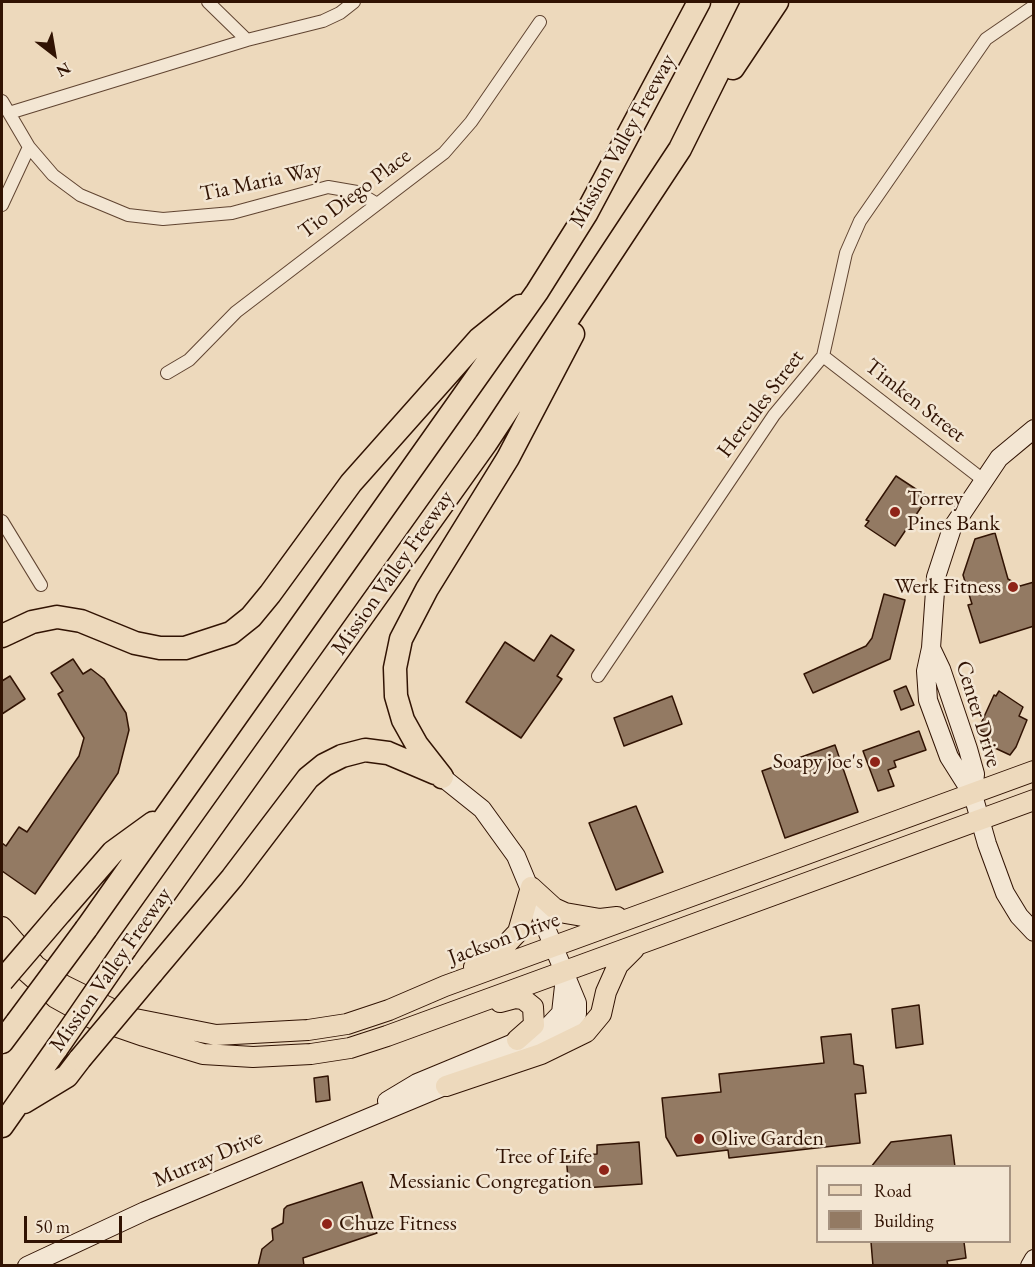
<!DOCTYPE html>
<html>
<head>
<meta charset="utf-8">
<style>
  body { margin:0 }
  #map { position:relative; width:1035px; height:1267px; overflow:hidden; background:#edd9bc; font-family:"EB Garamond",serif }
  canvas { display:block }
  .frame { position:absolute; inset:0; border:3px solid #311303; pointer-events:none }
  .legend { position:absolute; left:816px; top:1165px; width:195px; height:78px; box-sizing:border-box; background:#f3e6d3; border:2px solid #a59280; margin:0; padding:8px 10px; list-style:none; font-size:18px; color:#311303 }
  .legend li { display:flex; align-items:center; gap:12px; height:30px }
  .legend b { width:30px; border:2px solid #a59280 }
  .north { position:absolute; left:24px; top:24px; width:60px; height:60px; -webkit-text-stroke:4px #f3e6d3; paint-order:stroke; rotate:149deg; font-size:16px; font-weight:700; line-height:24px; text-align:center; color:#311303 }
  .north::after { content:''; display:block; margin:auto; width:21px; height:27px; background:#311303; clip-path:polygon(50% 0,100% 100%,50% 72%,0 100%) }
  .scale { position:absolute; left:24px; top:1216px; width:98px; height:27px; box-sizing:border-box; border:3px solid #311303; border-top:0; padding-left:8px; font-size:18px; line-height:21px; white-space:nowrap; color:#311303; -webkit-text-stroke:4px #f3e6d3; paint-order:stroke }
</style>
</head>
<body>
<div id="map">
<canvas width="1035" height="1267"></canvas>
<div class="frame"></div>
<ul class="legend">
<li><b style="height:8px;background:#edd9bc"></b>Road</li>
<li><b style="height:16px;background:#937a63"></b>Building</li>
</ul>
<div class="north">N</div>
<div class="scale">50 m</div>
</div>
<script>
const ctx = document.querySelector('canvas').getContext('2d');
ctx.lineJoin = 'round';
function fillPath(path, color) { ctx.fillStyle = color; ctx.fill(path, 'evenodd'); }
const toPath = rows => new Path2D(rows.map(r => 'M' + r).join(''));
function strokePath(path, color, width, dash) { ctx.strokeStyle = color; ctx.lineWidth = width; ctx.lineCap = dash ? 'butt' : 'round'; ctx.setLineDash(dash || []); ctx.stroke(path); }
function label(font, color, halo, rows, align = 'center') {
  ctx.font = font + ' "EB Garamond",serif'; ctx.lineWidth = 5; ctx.setLineDash([]); ctx.textBaseline = 'middle'; ctx.strokeStyle = halo; ctx.fillStyle = color; for (const [text, x, y, turn = 0] of rows) {
    ctx.save(); ctx.translate(x, y); ctx.rotate((+turn || 0) * Math.PI / 180); ctx.textAlign = isNaN(turn) ? turn : align; if (halo) ctx.strokeText(text, 0, 0); ctx.fillText(text, 0, 0); ctx.restore();
  }
}
const building = toPath([
  [896,476,928,497,895,546,865,526,869,521,866,520,896,476],
  [995,533,1008,579,1020,586,1034,582,1034,626,980,643,968,605,972,604,963,575,975,539,995,533],
  [884,594,905,600,890,659,813,693,804,674,866,646,872,638,884,594],
  [551,635,574,650,557,676,562,679,521,738,466,702,505,642,534,661,551,635],
  [73,659,83,674,91,669,104,679,126,713,129,730,118,773,35,894,2,871,2,843,6,846,19,827,27,832,79,756,84,738,58,694,63,691,51,673,73,659],
  [10,676,25,699,2,714,2,681,10,676],
  [906,686,914,705,901,710,894,691,906,686],
  [999,691,1023,707,1019,716,1027,720,1016,747,1010,755,982,742,986,733,978,730,994,695,996,696,999,691],
  [672,696,682,724,624,746,614,718,672,696],
  [919,731,926,750,894,761,896,767,888,770,894,786,878,791,863,751,919,731],
  [835,745,858,812,785,838,762,771,835,745],
  [636,806,663,872,616,890,589,823,636,806],
  [919,1005,923,1044,896,1048,892,1009,919,1005],
  [851,1034,854,1064,863,1066,866,1093,855,1094,860,1143,729,1158,728,1150,677,1156,666,1137,662,1098,721,1092,719,1074,824,1063,821,1037,851,1034],
  [328,1076,330,1100,316,1102,314,1078,328,1076],
  [951,1135,955,1167,871,1167,891,1142,951,1135],
  [639,1142,642,1184,569,1189,566,1156,597,1154,597,1145,639,1142],
  [362,1182,377,1233,303,1258,304,1266,258,1266,262,1249,273,1240,272,1229,283,1223,284,1209,287,1206,362,1182],
  [871,1242,964,1242,966,1258,947,1261,948,1266,873,1266,871,1242]
]);
const street = toPath([
  [208,2,247,40],
  [2,101,29,147,53,175,80,195,128,215,163,219,232,213,328,187,357,192,377,204],
  [9,113,247,40,323,21,340,13,354,2],
  [2,205,29,147],
  [823,356,982,479],
  [167,373,189,360,236,312,444,153,471,122,540,22],
  [2,521,41,585],
  [598,676,774,415,823,356,846,253,860,221,986,39,1034,6]
]);
const secondary = toPath([
  [1034,429,999,458,952,528,936,577,931,648,926,671,928,700,949,757,973,795,987,844,1005,893,1019,916,1034,932],
  [931,648,941,669,968,749,975,774,973,795],
  [442,777,482,809,516,856,577,1003,577,1014,567,1027,512,1056],
  [387,1101,417,1083,545,1030,561,1013,565,977],
  [27,1266,145,1211,459,1080],
  [1030,1266,1034,1259]
]);
const primary = toPath([
  [2,927,36,966,63,985,130,1018,216,1035,308,1030,347,1024,389,1010,445,986,1034,771],
  [2,950,56,998,92,1018,144,1036,203,1054,253,1057,311,1054,350,1048,387,1036,1034,800],
  [474,967,501,950,518,932,531,887,554,908,565,913,600,919,617,917],
  [500,1002,515,998,523,999,533,1007,534,1025,517,1040],
  [446,1086,541,1054,586,1032,601,1014,606,992,618,965,634,949]
]);
const highway = toPath([
  [733,68,777,2],
  [2,636,32,622,57,617,81,621,135,643,160,648,185,648,231,633,251,617,270,594,351,483,479,339,520,306],
  [442,777,417,745,403,720,396,696,395,668,401,639,427,589,508,458,573,334],
  [61,912,113,852,153,823],
  [86,929,537,292,586,214,699,2],
  [125,949,486,443,680,149,753,2],
  [152,973,232,878,308,778,324,765,342,756,365,750,388,753,435,773],
  [2,1042,17,1022],
  [24,1102,67,1076,80,1059],
  [2,1126,57,1048]
]);
const highwayBridge = toPath([
  [2,981,61,912],
  [17,1022,86,929],
  [57,1048,125,949],
  [80,1059,152,973]
]);
const markers = [
  [895,512,6,"#8f2418"],
  [1013,587,6,"#8f2418"],
  [875,762,6,"#8f2418"],
  [699,1139,6,"#8f2418"],
  [604,1170,6,"#8f2418"],
  [327,1224,6,"#8f2418"]
];
const streetNames = [
  ["Mission Valley Freeway",623,141,-61],
  ["Tia Maria Way",261,182,-12],
  ["Tio Diego Place",355,194,-37],
  ["Timken Street",915,401,38],
  ["Hercules Street",761,404,-53],
  ["Mission Valley Freeway",393,573,-55],
  ["Center Drive",978,714,73],
  ["Jackson Drive",504,939,-20],
  ["Mission Valley Freeway",111,970,-55],
  ["Murray Drive",208,1159,-23]
];
const poiNames = [
  ["Torrey",907,499],
  ["Pines Bank",907,524],
  ["Werk Fitness",1001,587,"right"],
  ["Soapy joe's",863,762,"right"],
  ["Olive Garden",711,1139],
  ["Tree of Life",592,1157,"right"],
  ["Messianic Congregation",592,1182,"right"],
  ["Chuze Fitness",339,1224]
];
fillPath(building, '#937a63');
strokePath(building, '#311303', 1.5);
strokePath(street, '#604431', 14);
strokePath(secondary, '#311303', 20);
strokePath(primary, '#311303', 22);
strokePath(highway, '#311303', 25);
strokePath(street, '#f3e6d3', 12);
strokePath(secondary, '#f3e6d3', 18);
strokePath(primary, '#edd9bc', 20);
strokePath(highway, '#edd9bc', 22);
strokePath(highwayBridge, '#311303', 25, []);
strokePath(highwayBridge, '#edd9bc', 22);
for (const [x, y, r, color] of markers) { const dot = new Path2D(); dot.arc(x, y, r, 0, 2 * Math.PI); ctx.fillStyle = color; ctx.fill(dot); strokePath(dot, '#f3e6d3', 2); }
label('22px', '#311303', '#f3e6d3', streetNames);
label('22px', '#311303', '#f3e6d3', poiNames, 'left');
</script>
</body>
</html>
